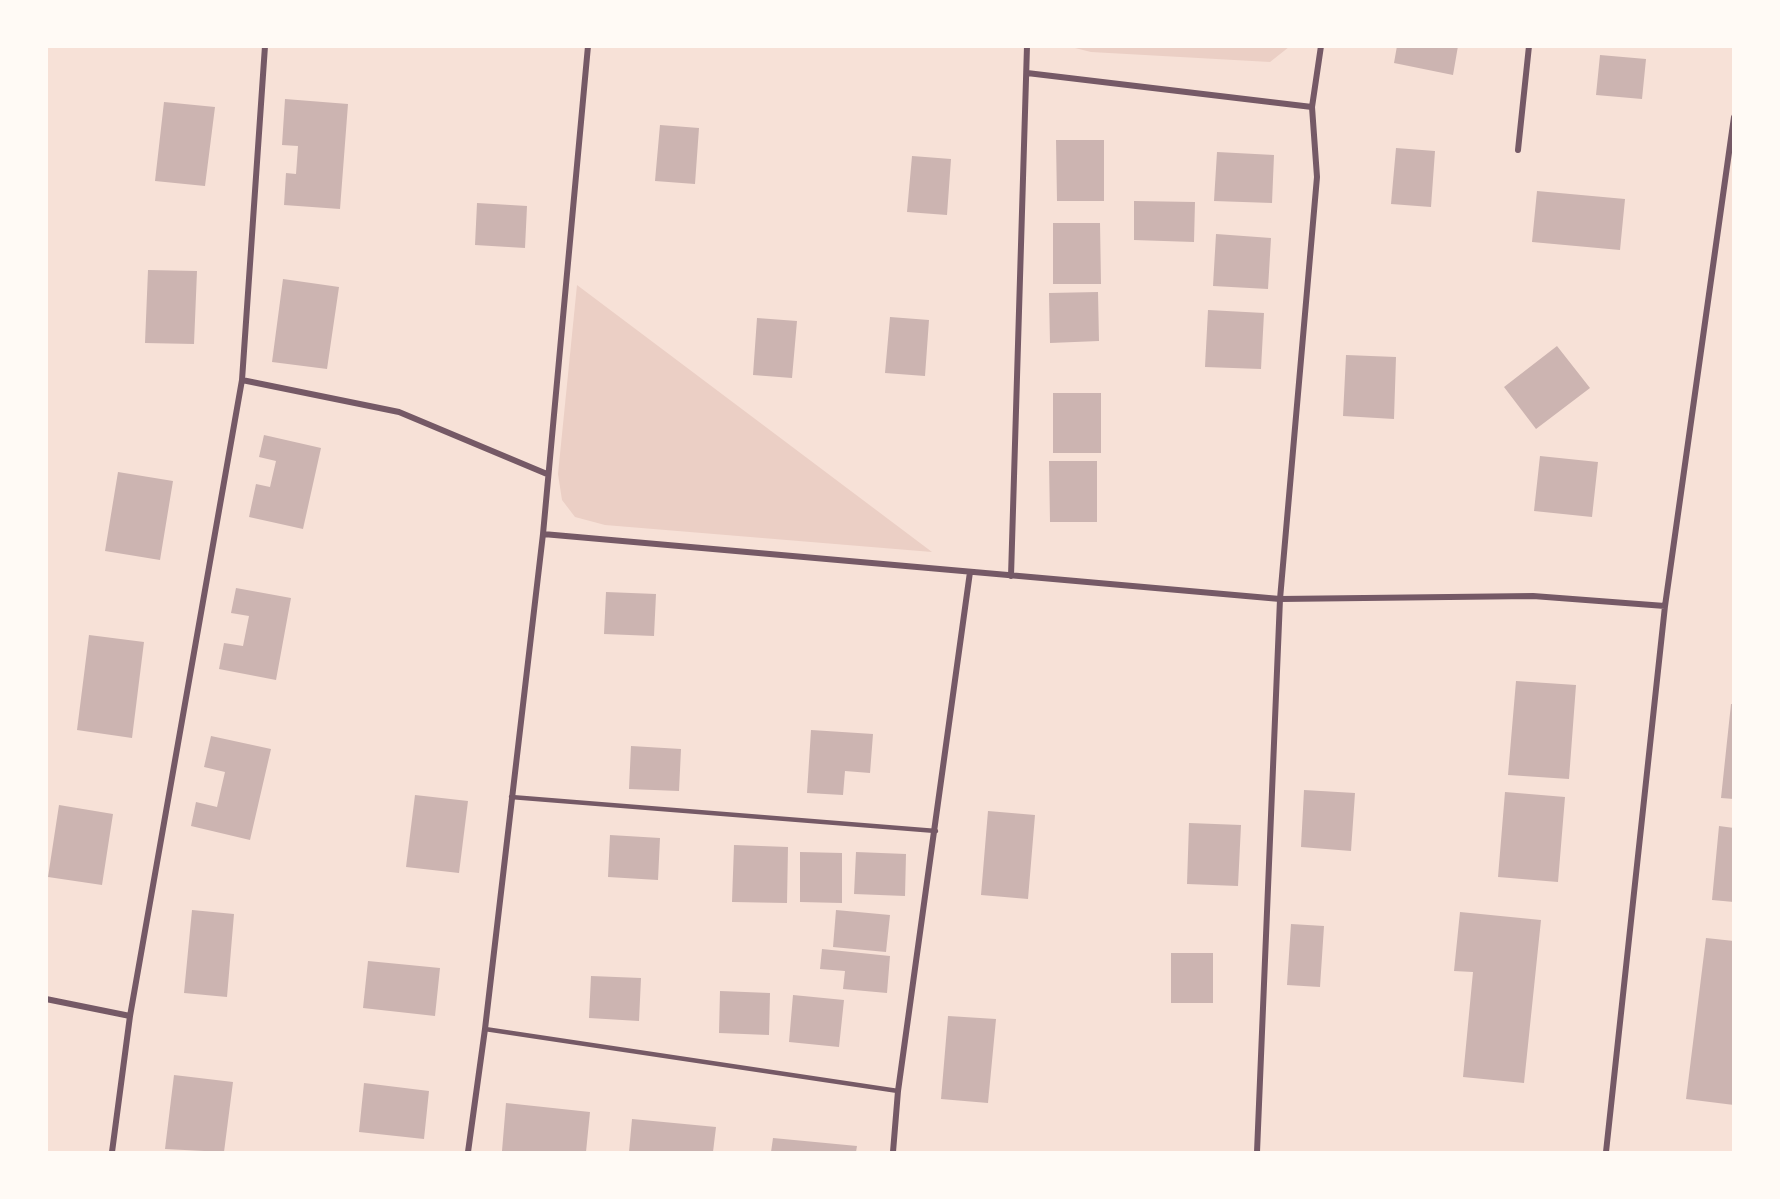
<!DOCTYPE html>
<html>
<head>
<meta charset="utf-8">
<style>
  body { margin:0 }
  #map { position:relative; width:1780px; height:1199px; overflow:hidden; background:#f7e1d7; font-family:Raleway,sans-serif }
  canvas { display:block }
  .frame { position:absolute; inset:0; border:48px solid #fffaf5; pointer-events:none }
</style>
</head>
<body>
<div id="map">
<canvas width="1780" height="1199"></canvas>
<div class="frame"></div>
</div>
<script>
const ctx = document.querySelector('canvas').getContext('2d');
ctx.lineJoin = 'round';
function fillPath(path, color) { ctx.fillStyle = color; ctx.fill(path, 'evenodd'); }
const toPath = rows => new Path2D(rows.map(r => 'M' + r).join(''));
function strokePath(path, color, width, dash) { ctx.strokeStyle = color; ctx.lineWidth = width; ctx.lineCap = dash ? 'butt' : 'round'; ctx.setLineDash(dash || []); ctx.stroke(path); }
const green = toPath([
  [1071,47,1289,47,1270,62,1091,52],
  [577,285,932,552,605,525,575,517,562,500,558,474]
]);
const building = toPath([
  [1397,46,1458,46,1453,75,1394,63],
  [1600,55,1646,59,1642,99,1596,95],
  [285,99,348,104,340,209,284,205,286,173,296,174,298,146,282,145],
  [164,102,215,107,205,186,155,181],
  [660,125,699,128,695,184,655,181],
  [1056,140,1104,140,1104,201,1057,201],
  [1396,148,1435,151,1431,207,1391,204],
  [1217,152,1274,155,1272,203,1214,201],
  [912,156,951,159,947,215,907,212],
  [1537,191,1625,199,1620,250,1532,242],
  [1134,201,1195,202,1194,242,1134,240],
  [477,203,527,206,525,248,475,245],
  [1053,223,1100,223,1101,284,1053,284],
  [1216,234,1271,238,1268,289,1213,286],
  [148,270,197,271,194,344,145,343],
  [283,279,339,287,327,369,272,362],
  [1098,292,1099,341,1050,343,1049,293],
  [1208,310,1264,313,1261,369,1205,367],
  [890,317,929,320,925,376,885,373],
  [757,318,797,321,792,378,753,375],
  [1557,346,1590,388,1536,429,1504,387],
  [1346,355,1396,357,1394,419,1343,416],
  [1053,393,1101,393,1101,453,1053,453],
  [264,435,321,448,303,529,249,517,256,484,270,487,276,461,259,457],
  [1540,456,1598,462,1592,517,1534,511],
  [1049,461,1097,461,1097,522,1050,522],
  [118,472,173,481,160,560,105,551],
  [236,588,291,598,276,680,219,669,224,643,243,646,249,616,231,613],
  [606,592,656,594,654,636,604,634],
  [89,635,144,642,132,738,77,730],
  [1516,681,1576,685,1569,779,1508,775],
  [1731,704,1734,704,1734,799,1721,798],
  [811,730,873,734,870,773,845,771,843,795,807,793],
  [211,736,271,749,250,840,191,826,196,802,217,807,225,772,204,767],
  [631,746,681,749,679,791,629,789],
  [1304,790,1355,793,1351,851,1301,847],
  [1505,792,1565,797,1558,882,1498,877],
  [415,795,468,801,459,873,406,867],
  [59,805,113,814,102,885,48,877],
  [988,811,1035,815,1028,899,981,895],
  [1189,823,1241,825,1238,886,1187,884],
  [1719,826,1734,828,1734,902,1712,900],
  [610,835,660,838,658,880,608,877],
  [734,845,788,847,787,903,732,902],
  [800,852,842,853,842,903,800,902],
  [856,852,906,854,905,896,854,894],
  [192,910,234,914,227,997,184,993],
  [836,910,890,915,886,952,833,947],
  [1460,912,1541,920,1524,1083,1463,1077,1473,972,1454,971],
  [1291,924,1324,926,1320,987,1287,985],
  [1706,938,1734,941,1734,1105,1686,1099],
  [822,949,890,956,887,993,843,989,845,971,820,969],
  [1171,953,1213,953,1213,1003,1171,1003],
  [368,961,440,968,435,1016,363,1008],
  [591,976,641,978,639,1021,589,1018],
  [720,991,770,993,769,1035,719,1033],
  [793,995,844,1000,839,1047,789,1042],
  [948,1016,996,1019,988,1103,941,1099],
  [174,1075,233,1082,224,1152,165,1149],
  [364,1083,429,1091,424,1139,359,1132],
  [506,1103,590,1112,586,1152,502,1151],
  [632,1119,716,1127,713,1152,629,1152],
  [773,1138,857,1146,856,1152,771,1152]
]);
const service = toPath([
  [511,797,936,831],
  [485,1029,898,1091]
]);
const minor = toPath([
  [1027,73,1312,107],
  [1518,150,1529,46],
  [242,380,399,412,547,474],
  [543,534,1280,599,1533,596,1665,606],
  [1011,576,1027,46],
  [46,999,130,1016],
  [112,1152,130,1016,242,380,265,46],
  [468,1152,485,1029,543,534,588,46],
  [893,1152,898,1091,970,572],
  [1257,1152,1280,599,1317,177,1312,107,1321,46],
  [1606,1152,1665,606,1734,117]
]);
fillPath(green, '#ebcfc5');
fillPath(building, '#ccb4b1');
strokePath(service, '#755966', 4.5);
strokePath(minor, '#755966', 6);
</script>
</body>
</html>
